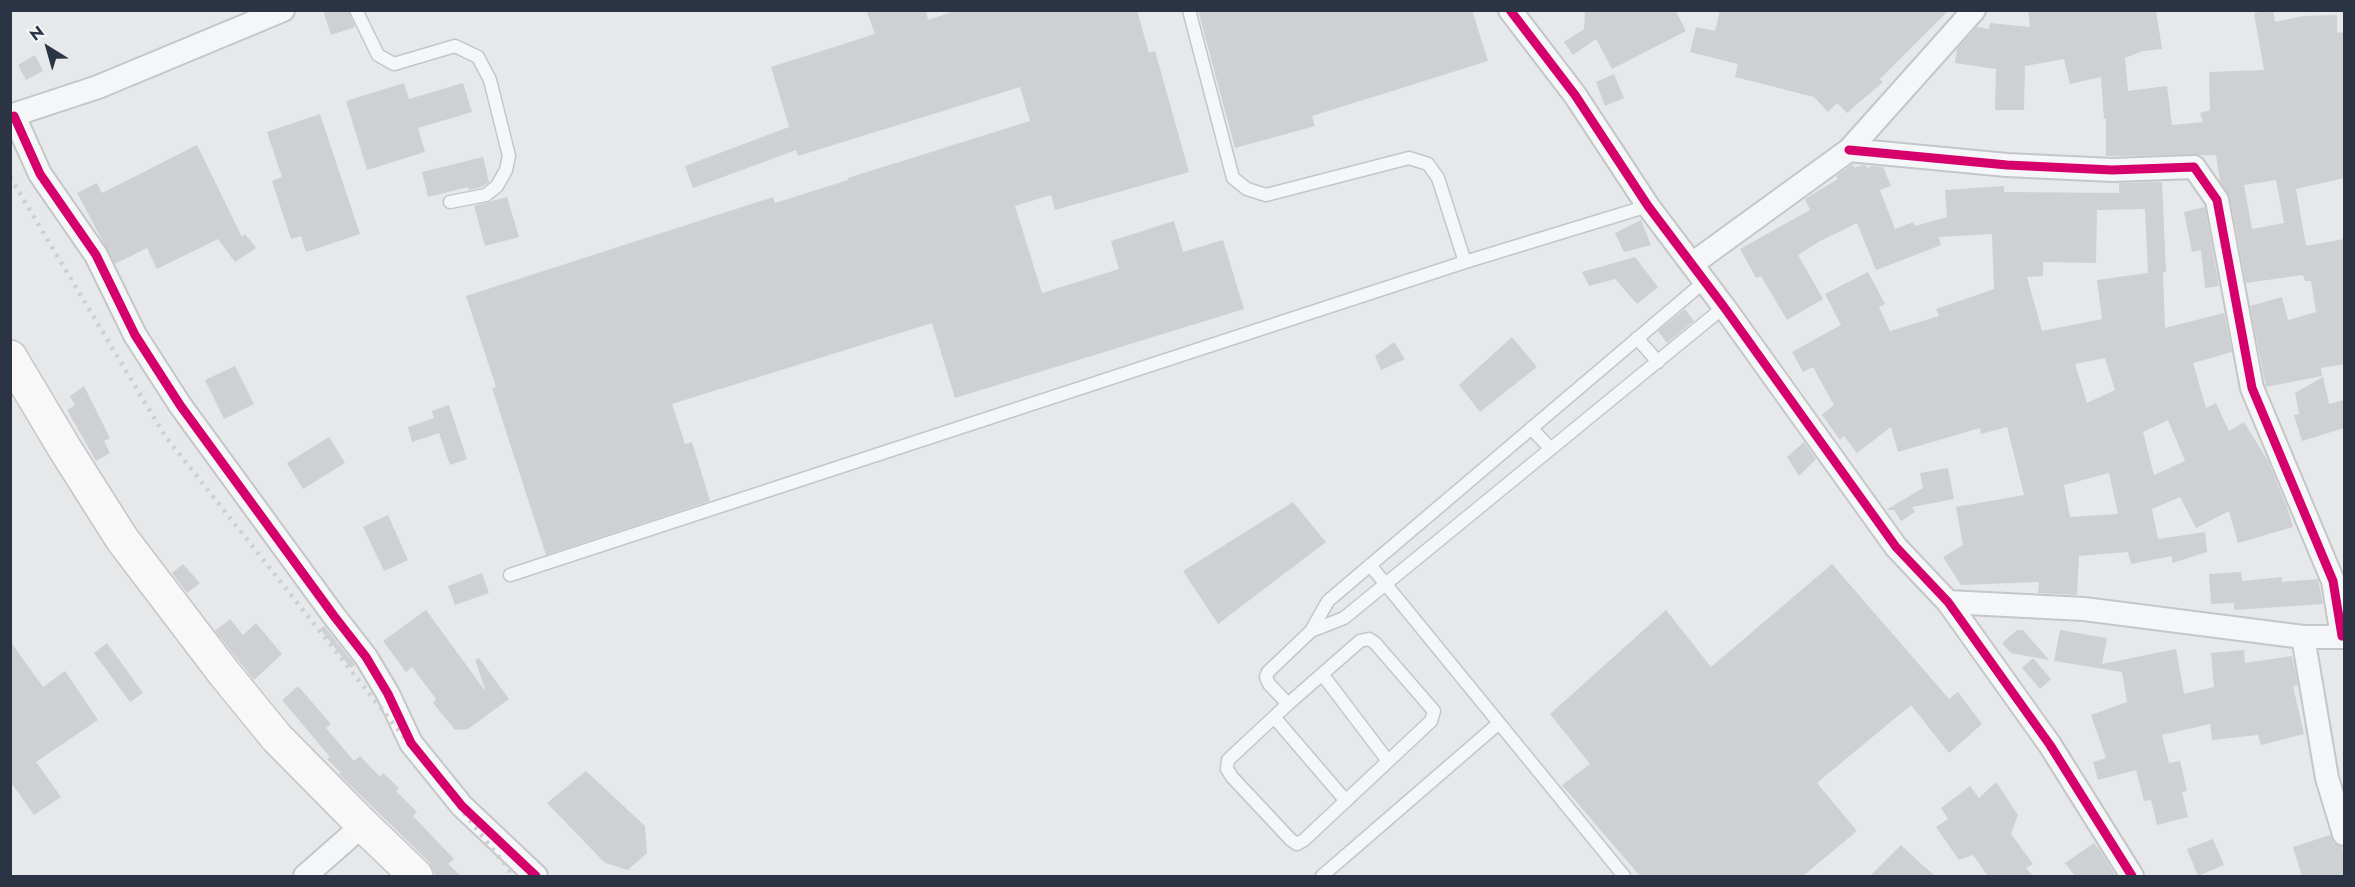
<!DOCTYPE html>
<html>
<head>
<meta charset="utf-8">
<style>
  body { margin:0 }
  #map { position:relative; width:2355px; height:887px; overflow:hidden; background:#e6e8ea; font-family:Jost,sans-serif }
  canvas { display:block }
  .frame { position:absolute; inset:0; border:12px solid #2b3445; pointer-events:none }
  .north { position:absolute; left:18px; top:18px; width:60px; height:60px; -webkit-text-stroke:4px #f4f6f9; paint-order:stroke; rotate:323deg; font-size:16px; font-weight:700; line-height:24px; text-align:center; color:#2b3445 }
  .north::after { content:''; display:block; margin:auto; width:21px; height:27px; background:#2b3445; clip-path:polygon(50% 0,100% 100%,50% 72%,0 100%) }
</style>
</head>
<body>
<div id="map">
<canvas width="2355" height="887"></canvas>
<div class="frame"></div>
<div class="north">N</div>
</div>
<script>
const ctx = document.querySelector('canvas').getContext('2d');
ctx.lineJoin = 'round';
function fillPath(path, color) { ctx.fillStyle = color; ctx.fill(path, 'evenodd'); }
const toPath = rows => new Path2D(rows.map(r => 'M' + r).join(''));
function strokePath(path, color, width, dash) { ctx.strokeStyle = color; ctx.lineWidth = width; ctx.lineCap = dash ? 'butt' : 'round'; ctx.setLineDash(dash || []); ctx.stroke(path); }
const building = toPath([
  [323,10,348,10,355,27,331,35],
  [866,10,926,10,928,20,958,10,1137,10,1149,53,1155,51,1189,172,1055,210,1051,195,1015,206,1042,293,1119,269,1111,241,1174,221,1183,252,1223,240,1244,309,955,398,932,323,672,404,685,444,692,442,710,501,546,555,492,388,496,387,466,296,773,197,775,203,848,180,848,178,1030,121,1020,87,798,156,796,150,693,188,685,166,789,127,771,67,875,34],
  [1198,10,1472,10,1488,61,1312,116,1315,126,1235,148],
  [1585,10,1675,10,1686,31,1612,69,1596,39,1573,55,1564,42,1584,29],
  [1720,10,1949,10,1880,79,1883,82,1847,113,1837,103,1828,112,1814,97,1735,77,1738,64,1690,52,1696,27,1715,31],
  [2028,10,2156,10,2162,49,2143,51,2125,58,2128,91,2167,86,2172,125,2203,122,2200,113,2210,110,2209,72,2264,70,2254,13,2273,10,2275,22,2303,16,2337,15,2337,33,2344,32,2344,178,2296,189,2306,246,2344,239,2344,364,2321,368,2322,376,2266,387,2250,306,2282,297,2288,320,2316,312,2311,281,2305,281,2303,275,2246,283,2230,198,2220,181,2216,155,2106,156,2106,119,2104,119,2101,77,2070,84,2064,59,2025,66,2024,110,1995,110,1996,69,1955,63,1957,49,1977,27,1989,29,1990,23,2030,27],
  [2276,180,2284,223,2252,229,2244,185],
  [35,55,43,71,26,80,18,65],
  [1614,74,1624,98,1605,106,1596,82],
  [404,83,409,99,463,83,472,112,418,128,425,152,367,170,346,101],
  [320,114,360,234,306,252,301,236,291,239,272,181,282,177,267,132],
  [197,145,242,237,245,234,256,248,235,262,218,239,157,269,147,248,115,264,77,193,97,183,102,193],
  [483,157,489,182,482,187,469,190,468,187,428,197,422,172],
  [1853,164,1854,168,1862,165,1865,165,1867,168,1872,166,1883,167,1891,186,1880,190,1895,229,1913,222,1915,226,1947,217,1945,190,2004,186,2004,192,2119,193,2119,183,2162,182,2166,272,2163,272,2165,328,2224,313,2232,352,2193,363,2206,408,2216,403,2229,431,2244,422,2268,461,2287,507,2293,527,2238,543,2229,511,2196,528,2180,497,2152,509,2158,539,2205,532,2207,552,2172,563,2172,556,2131,564,2128,552,2079,556,2077,595,2038,593,2039,582,1961,585,1943,557,1963,545,1956,507,2024,495,2007,427,1981,434,1980,428,1898,452,1891,427,1857,453,1844,436,1840,440,1822,415,1834,405,1813,367,1803,372,1792,352,1841,325,1825,294,1868,272,1885,304,1879,307,1890,331,1939,316,1936,309,1994,289,1992,234,1939,237,1941,245,1876,270,1857,223,1820,241,1798,255,1823,299,1787,320,1761,276,1756,278,1740,249,1810,210,1805,199,1838,179,1836,176],
  [2145,209,2148,273,2097,280,2102,319,2042,331,2027,277,2043,276,2043,262,2096,263,2097,210],
  [2105,358,2115,390,2087,403,2075,364],
  [2168,420,2185,461,2154,475,2143,432],
  [2109,473,2118,514,2070,517,2064,485],
  [507,197,519,237,485,246,474,206],
  [2205,207,2219,286,2205,288,2201,250,2192,252,2184,212],
  [1641,220,1651,245,1624,252,1615,233],
  [1635,257,1658,287,1637,304,1615,279,1589,286,1582,272],
  [1685,309,1694,321,1667,343,1658,331],
  [1512,337,1537,367,1480,412,1459,385],
  [1394,342,1405,359,1381,370,1375,356],
  [235,366,254,404,224,419,205,380],
  [2323,377,2329,404,2344,400,2344,428,2302,441,2294,415,2299,414,2295,393],
  [84,386,110,438,104,441,110,453,96,461,67,410,75,405,70,396],
  [449,405,467,459,450,465,439,433,412,442,408,427,434,418,432,411],
  [329,437,345,463,303,489,287,463],
  [1804,442,1816,459,1799,476,1787,457],
  [1948,468,1954,499,1912,507,1915,512,1901,521,1894,510,1886,510,1923,488,1920,473],
  [1293,502,1326,542,1218,624,1183,571],
  [388,515,408,560,384,571,363,527],
  [183,564,200,583,187,593,172,573],
  [1832,564,1949,699,1958,692,1982,724,1949,753,1911,705,1817,783,1857,831,1803,876,1640,876,1562,785,1590,764,1550,714,1666,610,1711,667],
  [2241,572,2242,581,2282,577,2282,582,2318,579,2323,604,2234,610,2234,603,2211,604,2209,574],
  [482,573,489,593,455,605,448,586],
  [426,610,486,692,475,660,479,658,509,699,468,729,455,730,433,703,436,699,412,667,406,672,383,641],
  [230,619,243,635,256,623,282,654,254,680,215,631],
  [324,626,355,665,351,668,320,629],
  [2017,630,2023,630,2049,660,2011,653,2002,643],
  [2060,630,2107,638,2102,664,2176,649,2184,694,2214,687,2211,653,2244,650,2245,663,2292,656,2298,685,2293,686,2304,734,2261,745,2258,735,2212,740,2210,724,2162,735,2169,763,2180,761,2187,791,2182,792,2188,817,2157,825,2151,800,2144,801,2136,770,2098,780,2093,762,2106,758,2091,715,2127,702,2122,672,2054,661],
  [10,641,43,687,65,671,98,720,36,762,61,797,34,815,10,781],
  [107,643,143,693,130,702,94,653],
  [2033,658,2051,679,2040,689,2022,668],
  [298,686,331,724,326,728,354,761,360,756,380,777,383,773,399,788,396,791,417,812,413,816,454,859,448,864,461,876,436,876,429,862,339,774,341,773,327,759,330,757,282,700],
  [586,771,645,826,647,853,628,870,605,863,547,803],
  [1996,782,2018,815,2011,834,2033,864,2026,868,2033,876,1988,876,1973,855,1959,860,1936,827,1948,819,1941,808,1970,786,1979,798],
  [2330,835,2334,843,2342,847,2344,856,2344,876,2302,876,2293,847],
  [2213,839,2224,865,2198,876,2187,849],
  [2094,843,2101,852,2116,876,2075,876,2065,863],
  [1901,845,1918,861,1935,876,1870,876]
]);
const lane = toPath([
  [356,10,378,55,394,64,455,46,478,57,490,80,509,156,506,170,497,186,486,195,450,202],
  [1189,10,1233,178,1247,189,1266,195,1409,158,1428,164,1438,178,1465,262],
  [1637,338,1658,362],
  [1531,428,1551,449],
  [1370,565,1624,876],
  [510,575,1465,262,1648,206],
  [1311,631,1344,618,1724,307],
  [1322,674,1388,761],
  [1288,704,1360,641,1369,639,1375,643,1434,711,1431,721,1304,840,1297,844,1291,840,1232,777,1227,769,1228,760,1288,704,1269,684,1266,677,1268,672,1311,631,1328,601,1705,281],
  [1274,717,1346,801],
  [1322,876,1499,723]
]);
const street = toPath([
  [1510,10,1575,95,1648,206,1724,307,1896,547,1948,602,2050,745,2132,876],
  [10,116,98,87,283,10],
  [14,116,40,174,96,255,135,335,180,405,334,616,366,657,388,694,411,743,462,806,536,876],
  [1849,150,2007,165,2112,170,2194,167,2217,200,2252,388,2333,581,2342,636],
  [1692,264,1849,150,1974,10],
  [1948,602,2084,609,2303,637,2344,637],
  [2303,637,2327,778,2344,834],
  [305,876,363,825]
]);
const secondary = toPath([
  [10,357,65,449,122,539,224,673,277,738,363,825,416,876]
]);
const rail = toPath([
  [10,177,165,436,514,876]
]);
const cycleway = toPath([
  [1510,10,1575,95,1648,206,1724,307,1896,547,1948,602,2050,745,2132,876],
  [14,116,40,174,96,255,135,335,180,405,334,616,366,657,388,694,411,743,462,806,536,876],
  [1849,150,2007,165,2112,170,2194,167,2217,200,2252,388,2333,581,2342,636]
]);
fillPath(building, '#ced0d3');
strokePath(lane, '#c4c6c8', 15);
strokePath(street, '#c4c6c8', 26);
strokePath(secondary, '#c4c6c8', 36);
strokePath(lane, '#f5f6f7', 12);
strokePath(street, '#f5f6f7', 22);
strokePath(secondary, '#f8f8f8', 33);
strokePath(rail, '#cecfd2', 4.5, [3, 6]);
strokePath(cycleway, '#d6006c', 9);
</script>
</body>
</html>
